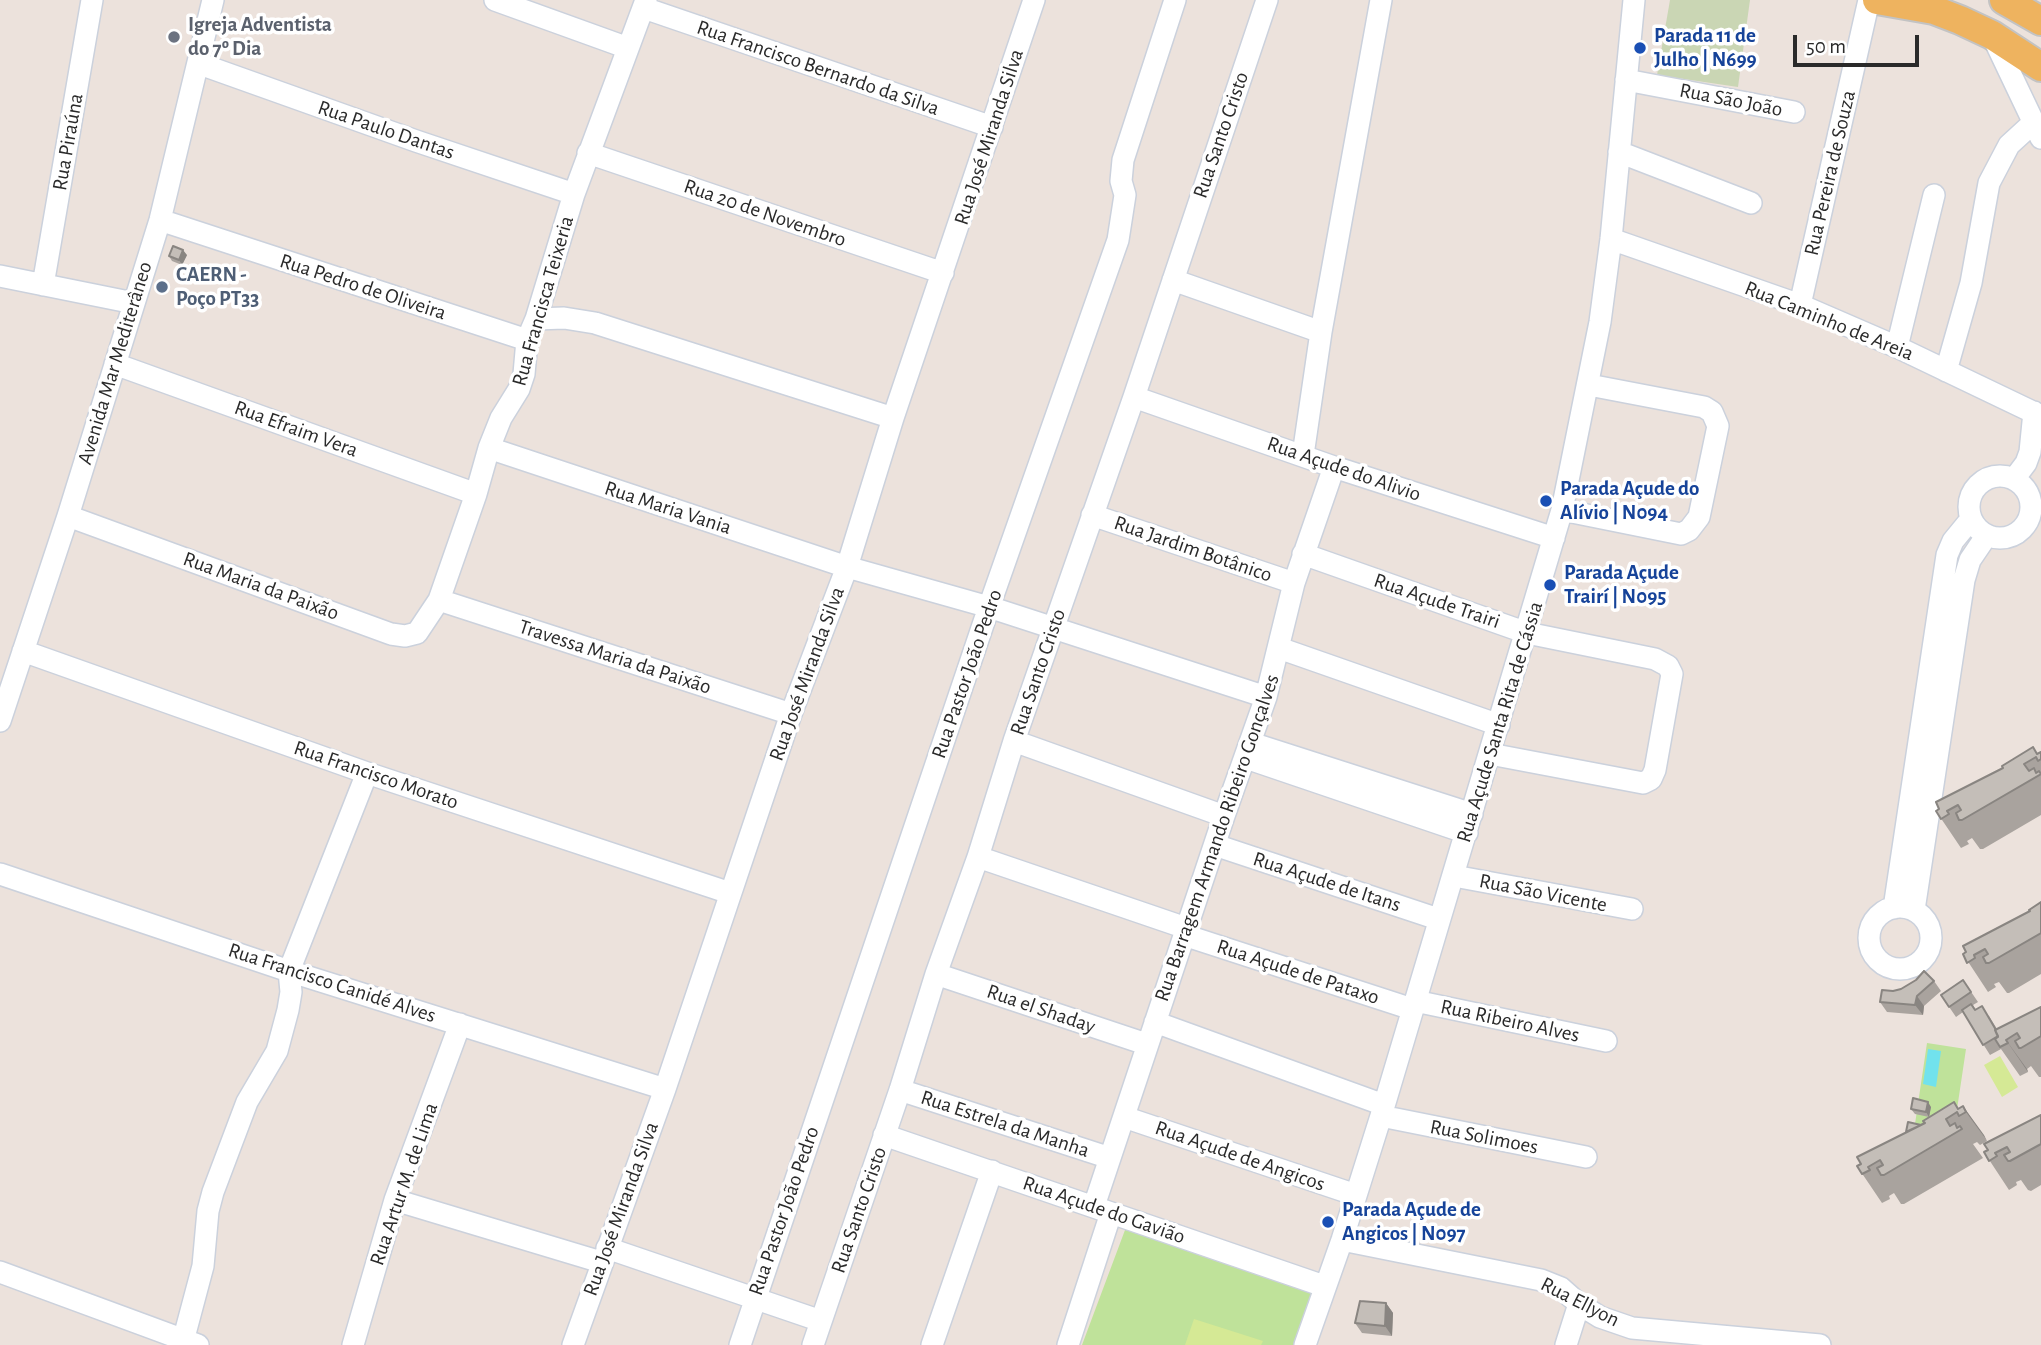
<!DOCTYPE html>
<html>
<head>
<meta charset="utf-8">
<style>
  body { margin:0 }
  #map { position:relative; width:2041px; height:1345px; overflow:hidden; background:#ece2dc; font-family:"Alegreya Sans",sans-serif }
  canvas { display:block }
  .scale { position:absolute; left:1793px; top:35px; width:126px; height:32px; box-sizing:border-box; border:4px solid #2a2a2a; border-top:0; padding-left:9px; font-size:21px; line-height:24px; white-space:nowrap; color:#2a2a2a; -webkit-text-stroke:5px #fff; paint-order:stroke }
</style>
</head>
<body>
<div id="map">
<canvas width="2041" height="1345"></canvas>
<div class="scale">50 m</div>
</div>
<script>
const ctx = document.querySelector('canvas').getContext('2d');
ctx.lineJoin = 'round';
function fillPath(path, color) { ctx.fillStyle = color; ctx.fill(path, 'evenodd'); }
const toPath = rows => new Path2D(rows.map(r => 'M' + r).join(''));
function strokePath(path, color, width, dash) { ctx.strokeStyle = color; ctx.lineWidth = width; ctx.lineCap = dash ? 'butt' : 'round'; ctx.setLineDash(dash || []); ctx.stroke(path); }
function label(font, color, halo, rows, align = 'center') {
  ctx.font = font + ' "Alegreya Sans",sans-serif'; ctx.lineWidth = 7; ctx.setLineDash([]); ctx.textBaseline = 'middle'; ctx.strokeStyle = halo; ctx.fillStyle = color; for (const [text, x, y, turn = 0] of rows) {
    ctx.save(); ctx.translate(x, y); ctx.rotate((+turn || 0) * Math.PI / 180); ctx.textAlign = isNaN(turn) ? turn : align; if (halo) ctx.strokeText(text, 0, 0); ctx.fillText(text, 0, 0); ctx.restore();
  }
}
const green = toPath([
  [1927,1043,1966,1049,1956,1116,1911,1151],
  [1128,1222,1317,1286,1297,1345,1082,1345]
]);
const cemetery = toPath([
  [1670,0,1750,0,1738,87,1657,75]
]);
const pitch = toPath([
  [2000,1056,2018,1087,2002,1097,1984,1065],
  [1194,1319,1263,1341,1261,1345,1185,1345]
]);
const water = toPath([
  [1928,1049,1941,1051,1936,1087,1923,1084]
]);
const minor = toPath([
  [495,0,628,48],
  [644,8,992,127],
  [1992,35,2041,138],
  [200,64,416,141,574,194],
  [1626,80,1794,112],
  [1619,152,1751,203],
  [588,153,943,273],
  [160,220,527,340],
  [1611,239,1800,305,1897,347,2041,416],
  [0,276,134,303],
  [1173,280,1321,332],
  [43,285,92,0],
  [1800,305,1869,0],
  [536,319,564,318,595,323,893,418],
  [1897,347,1934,195],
  [115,364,476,494],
  [1946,371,1971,283,1989,183,2009,145,2033,123],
  [1134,397,1334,467,1554,538],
  [489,448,847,567,989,607,1266,697],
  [1303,455,1321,332,1381,0],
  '1969 507a31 31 0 1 1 62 0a31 31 0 1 1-62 0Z',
  [2014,479,2026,463,2030,452,2034,412],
  [1562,510,1681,534,1689,530,1699,517,1718,426,1712,412,1704,407,1589,385],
  [1092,515,1294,583],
  [68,516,391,634,405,636,417,633,439,600,476,494,489,448,501,418,519,389,524,374,527,340,536,319,574,194,646,0],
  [1303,554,1527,633,1655,659,1668,666,1672,674,1655,770,1651,779,1643,783,1490,754],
  [439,600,791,714],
  [1279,648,1499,725],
  [23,651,367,773,730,893],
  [0,721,68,516,160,220,213,0],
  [1014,741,1224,816],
  [1251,743,1472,814],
  [1246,758,1467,833],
  [1215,845,1438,919],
  [978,857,1186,928],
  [0,874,289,971,665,1089],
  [1454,876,1632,909],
  '1869 938a31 31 0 1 1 62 0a31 31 0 1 1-62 0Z',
  [1894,908,1947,555,1953,541,1971,519],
  [1914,910,1964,580,1970,560,1987,535],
  [1184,935,1412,1009],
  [936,974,1146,1044],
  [1415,1001,1606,1041],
  [1155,1022,1384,1105],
  [900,1090,1110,1158],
  [1381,1116,1586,1157],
  [1124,1117,1356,1195],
  [884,1135,1324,1286],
  [395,1200,601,1262],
  [1094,1206,1224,816,1266,697,1294,583,1334,467],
  [1342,1240,1541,1280,1561,1288,1579,1304,1600,1317,1632,1328,1820,1345],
  [607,1248,821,1321],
  [0,1272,198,1345],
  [182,1345,203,1266,208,1211,213,1192,247,1102,277,1051,288,1010,291,992,289,971,367,773],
  [353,1345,395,1200,460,1024],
  [573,1345,665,1089,791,714,847,567,893,418,1034,0],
  [740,1345,989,607,1118,240,1125,195,1121,181,1123,160,1175,0],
  [813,1345,900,1090,936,974,978,857,1014,741,1134,397,1267,0],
  [932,1345,992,1171],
  [1068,1345,1111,1213],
  [1305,1345,1342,1240,1381,1116,1562,510,1600,322,1611,239,1634,0],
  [1566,1345,1579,1304]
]);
const major = toPath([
  [1877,0,1934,10,1960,20,1992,35,2041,67],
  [2004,0,2041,21]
]);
const wall = toPath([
  [187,255,182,265,172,261,169,256],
  [2041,752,2041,815,1983,849,1980,849,1972,838,1967,841,1969,844,1961,848,1936,811,2003,768],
  [2041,902,2041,974,2009,993,2007,993,1999,982,1994,984,1996,987,1988,992,1963,954,2030,911],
  [1963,980,1978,1002,1973,1005,1976,1010,1989,1016,1997,1029,2041,1007,2041,1077,2039,1077,2031,1066,2027,1069,2028,1072,2020,1076,2001,1049,1990,1055,1963,1012,1956,1017,1941,995],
  [1934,981,1941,991,1924,1006,1923,1015,1887,1012,1880,1002,1893,991],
  [1954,1102,1959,1109,1963,1106,1987,1141,1980,1145,1977,1142,1973,1144,1983,1158,1904,1204,1901,1204,1894,1193,1889,1196,1890,1199,1882,1203,1857,1166],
  [1931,1107,1929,1117,1915,1114,1911,1109],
  [2041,1115,2041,1185,2031,1191,2028,1190,2021,1180,2016,1182,2017,1185,2009,1190,1984,1152],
  [1386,1303,1393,1313,1392,1336,1362,1333,1355,1323]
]);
const shadedWall = toPath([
  [183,250,187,255,182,265,179,260],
  [1917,996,1924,1006,1923,1015,1915,1005],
  [2006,1040,2027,1069,2028,1072,2008,1043],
  [1928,1102,1931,1107,1929,1117,1926,1112],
  [1963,1106,1984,1135,1987,1141,1966,1112],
  [1386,1303,1393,1313,1392,1336,1385,1326]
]);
const building = toPath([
  [173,246,183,250,179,260,169,256,173,246],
  [2033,747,2037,754,2041,752,2041,759,2038,761,2036,757,2024,764,2029,771,2034,768,2036,773,2039,771,2041,774,1962,820,1959,820,1956,813,1961,810,1958,805,1947,811,1949,814,1941,819,1936,811,1939,809,1936,802,2003,768,2002,766,2033,747],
  [2041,902,2041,933,1989,963,1986,963,1983,957,1988,954,1985,949,1974,955,1975,958,1967,963,1963,954,1966,952,1963,946,2030,911,2029,910,2041,902],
  [1924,971,1934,981,1917,996,1915,1005,1880,1002,1882,990,1893,991,1901,989,1916,980,1924,971],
  [1963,980,1971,992,1949,1007,1941,995,1963,980],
  [1971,1004,1975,1010,1982,1006,1996,1030,1995,1030,1998,1036,1983,1045,1962,1010,1971,1004],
  [2041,1007,2041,1036,2021,1048,2019,1048,2015,1041,2020,1038,2017,1033,2006,1040,2008,1043,2000,1047,1995,1039,1998,1037,1995,1030,2041,1007],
  [1913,1098,1928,1102,1926,1112,1911,1109,1913,1098],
  [1954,1102,1958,1109,1963,1106,1966,1112,1959,1116,1957,1112,1946,1119,1950,1126,1955,1123,1957,1128,1960,1126,1962,1129,1884,1175,1881,1175,1877,1168,1883,1165,1880,1160,1868,1167,1870,1170,1862,1174,1857,1166,1861,1164,1857,1157,1925,1123,1923,1121,1954,1102],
  [2041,1115,2041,1144,2010,1161,2008,1161,2004,1155,2010,1152,2007,1147,1995,1153,1997,1156,1989,1161,1984,1152,1988,1150,1984,1144,2041,1115],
  [1908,1122,1921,1125,1906,1132,1908,1122],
  [1360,1301,1386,1303,1385,1326,1355,1323,1360,1301]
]);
const markers = [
  [174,37,7,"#6b7280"],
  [1640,48,7,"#1a4fb4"],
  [162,287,7,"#5c6f8a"],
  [1546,501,7,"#1a4fb4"],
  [1550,585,7,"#1a4fb4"],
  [1328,1222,7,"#1a4fb4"]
];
const worshipNames = [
  ["Igreja Adventista",188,25],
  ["do 7º Dia",188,49]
];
const transitNames = [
  ["Parada 11 de",1654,36],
  ["Julho | N699",1654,60],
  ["Parada Açude do",1560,489],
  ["Alívio | N094",1560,513],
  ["Parada Açude",1564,573],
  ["Trairí | N095",1564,597],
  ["Parada Açude de",1342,1210],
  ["Angicos | N097",1342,1234]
];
const streetNames = [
  ["Rua Francisco Bernardo da Silva",818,68,19],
  ["Rua São João",1731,100,11],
  ["Rua Paulo Dantas",386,130,19],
  ["Rua Santo Cristo",1221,135,-71],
  ["Rua José Miranda Silva",989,137,-72],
  ["Rua Piraúna",68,142,-80],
  ["Rua Pereira de Souza",1830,173,-77],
  ["Rua 20 de Novembro",765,213,19],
  ["Rua Pedro de Oliveira",363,287,18],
  ["Rua Francisca Teixeria",543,301,-74],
  ["Rua Caminho de Areia",1829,321,22],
  ["Avenida Mar Mediterâneo",115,363,-73],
  ["Rua Efraim Vera",296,429,20],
  ["Rua Açude do Alivio",1344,469,19],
  ["Rua Maria Vania",668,508,18],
  ["Rua Jardim Botânico",1193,549,19],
  ["Rua Maria da Paixão",261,586,20],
  ["Rua Açude Trairi",1437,601,19],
  ["Travessa Maria da Paixão",615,657,18],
  ["Rua Santo Cristo",1038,672,-71],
  ["Rua José Miranda Silva",807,674,-70],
  ["Rua Pastor João Pedro",967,674,-71],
  ["Rua Açude Santa Rita de Cássia",1500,722,-73],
  ["Rua Francisco Morato",376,775,19],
  ["Rua Barragem Armando Ribeiro Gonçalves",1217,838,-71],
  ["Rua Açude de Itans",1327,882,18],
  ["Rua São Vicente",1543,893,11],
  ["Rua Açude de Pataxo",1298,972,18],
  ["Rua Francisco Canidé Alves",332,983,18],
  ["Rua el Shaday",1041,1009,19],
  ["Rua Ribeiro Alves",1510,1021,12],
  ["Rua Estrela da Manha",1005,1124,18],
  ["Rua Solimoes",1484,1137,11],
  ["Rua Açude de Angicos",1240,1156,19],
  ["Rua Artur M. de Lima",404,1184,-71],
  ["Rua José Miranda Silva",621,1209,-70],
  ["Rua Santo Cristo",859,1210,-71],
  ["Rua Açude do Gavião",1104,1210,19],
  ["Rua Pastor João Pedro",784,1211,-71],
  ["Rua Ellyon",1580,1302,27]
];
const serviceNames = [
  ["CAERN -",176,275],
  ["Poço PT33",176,299]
];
fillPath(green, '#bfe29a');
fillPath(cemetery, '#cad6b4');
fillPath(pitch, '#d5e995');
fillPath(water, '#71e2ed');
strokePath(minor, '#cbd1dc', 24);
strokePath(major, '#c3c3c3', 32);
strokePath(minor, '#fff', 21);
strokePath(major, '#eeb35f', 28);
fillPath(wall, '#a9a39e');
fillPath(shadedWall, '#898581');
fillPath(building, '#c4beb8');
strokePath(building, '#898581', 2);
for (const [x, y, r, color] of markers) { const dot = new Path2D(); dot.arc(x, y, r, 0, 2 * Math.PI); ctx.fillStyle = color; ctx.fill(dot); strokePath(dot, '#fff', 2.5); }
label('bold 21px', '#5b616d', '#fff', worshipNames, 'left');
label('bold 21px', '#164399', '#fff', transitNames, 'left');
label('21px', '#2a2a2a', '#fff', streetNames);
label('bold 21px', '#4e5e75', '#fff', serviceNames, 'left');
</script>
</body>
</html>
